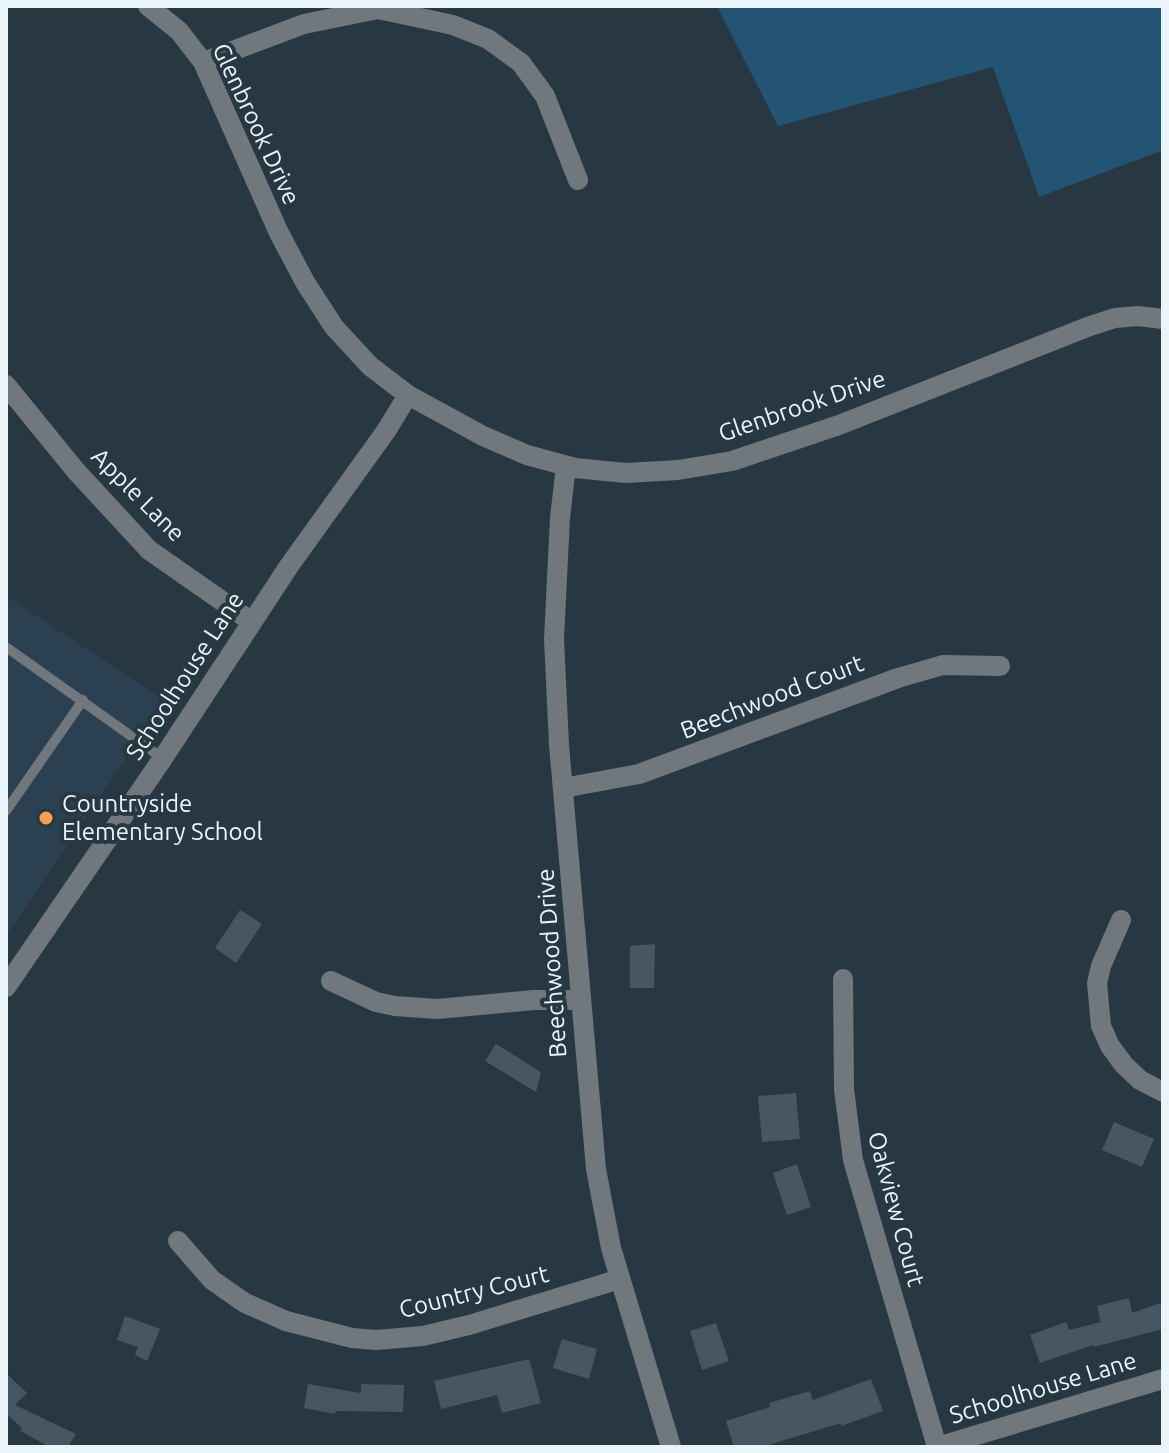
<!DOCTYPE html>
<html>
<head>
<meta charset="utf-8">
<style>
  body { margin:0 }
  #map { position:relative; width:1169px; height:1453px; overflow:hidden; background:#283842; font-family:Ubuntu,sans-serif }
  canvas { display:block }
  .frame { position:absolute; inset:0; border:8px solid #eaf4fb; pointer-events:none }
</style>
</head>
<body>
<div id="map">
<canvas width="1169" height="1453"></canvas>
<div class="frame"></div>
</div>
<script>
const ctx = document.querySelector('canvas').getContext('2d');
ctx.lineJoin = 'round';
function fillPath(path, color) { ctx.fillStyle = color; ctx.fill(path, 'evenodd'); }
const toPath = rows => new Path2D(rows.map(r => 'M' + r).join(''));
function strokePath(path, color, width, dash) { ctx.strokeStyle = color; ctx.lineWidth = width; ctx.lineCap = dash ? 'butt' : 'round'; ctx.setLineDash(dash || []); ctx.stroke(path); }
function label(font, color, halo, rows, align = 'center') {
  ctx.font = font + ' Ubuntu,sans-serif'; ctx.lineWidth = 8; ctx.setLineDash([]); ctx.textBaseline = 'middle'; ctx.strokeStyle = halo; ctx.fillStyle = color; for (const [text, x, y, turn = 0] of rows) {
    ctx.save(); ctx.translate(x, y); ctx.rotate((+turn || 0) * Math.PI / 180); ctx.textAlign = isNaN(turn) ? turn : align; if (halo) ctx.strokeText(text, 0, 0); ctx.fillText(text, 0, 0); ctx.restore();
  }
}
const built = toPath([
  [6,596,165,701,6,936]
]);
const green = toPath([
  [717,6,1163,6,1163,150,1039,197,993,67,778,126]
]);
const building = toPath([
  [240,910,262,924,236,963,215,948],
  [655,944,654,988,630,988,630,946],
  [496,1044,541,1072,536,1092,485,1061],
  [796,1093,800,1139,762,1142,758,1096],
  [1114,1122,1154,1139,1142,1167,1102,1150],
  [797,1164,811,1207,787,1215,773,1173],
  [1129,1298,1132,1313,1163,1302,1163,1329,1094,1347,1093,1345,1040,1363,1030,1335,1066,1322,1069,1330,1101,1322,1097,1306],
  [125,1316,160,1329,147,1361,135,1355,138,1347,117,1340],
  [716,1323,729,1361,702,1370,690,1331],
  [562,1339,597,1349,589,1379,553,1368],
  [529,1359,541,1403,502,1413,497,1395,441,1409,434,1381],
  [6,1373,27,1393,15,1405,76,1434,68,1447,50,1447,20,1431,22,1428,6,1414],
  [871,1379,883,1411,841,1426,841,1423,762,1447,734,1447,726,1421,770,1407,769,1403,810,1391,813,1400],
  [308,1384,361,1393,361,1384,404,1385,403,1412,336,1411,335,1414,304,1408]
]);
const lane = toPath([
  [6,647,162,758],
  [6,811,83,700]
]);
const street = toPath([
  [148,6,179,31,203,62,279,233,305,282,334,327,370,366,408,395,483,436,527,455,575,468,626,473,678,470,732,461,839,425,1090,326,1115,318,1138,316,1163,319],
  [203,62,304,24,378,9,453,25,488,39,521,63,545,96,578,180],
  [6,385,76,471,149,550,252,622],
  [566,466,560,518,554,639,559,745,596,1169,611,1248,671,1447],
  [563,788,639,774,898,678,943,665,1000,666],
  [1121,920,1101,966,1097,983,1101,1026,1110,1046,1124,1065,1140,1080,1163,1092],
  [843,979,844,1089,853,1160,937,1447],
  [331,981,376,1002,395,1006,437,1009,534,1000,580,1000],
  [6,987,161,761,289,566,386,431,408,395],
  [178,1241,212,1280,245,1303,286,1321,352,1338,376,1340,423,1336,469,1325,620,1279],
  [937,1447,1163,1379]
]);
const markers = [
  [46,818,8,"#fa9f4e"]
];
const streetNames = [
  ["Glenbrook Drive",256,124,65],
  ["Glenbrook Drive",802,406,-19],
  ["Apple Lane",138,495,45],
  ["Schoolhouse Lane",185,676,-57],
  ["Beechwood Court",772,697,-21],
  ["Beechwood Drive",552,963,-94],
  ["Oakview Court",896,1209,75],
  ["Country Court",474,1292,-14],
  ["Schoolhouse Lane",1043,1388,-17]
];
const poiNames = [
  ["Countryside",62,804],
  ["Elementary School",62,832]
];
fillPath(built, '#2b4050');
fillPath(green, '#245473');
fillPath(building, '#465662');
strokePath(lane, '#70777d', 10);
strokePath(street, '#70777d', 20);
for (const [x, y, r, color] of markers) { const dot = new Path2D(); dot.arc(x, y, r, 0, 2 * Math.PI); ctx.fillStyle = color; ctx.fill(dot); strokePath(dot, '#283842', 3); }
label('24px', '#eaf4fb', '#283842', streetNames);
label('24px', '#eaf4fb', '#283842', poiNames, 'left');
</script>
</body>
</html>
